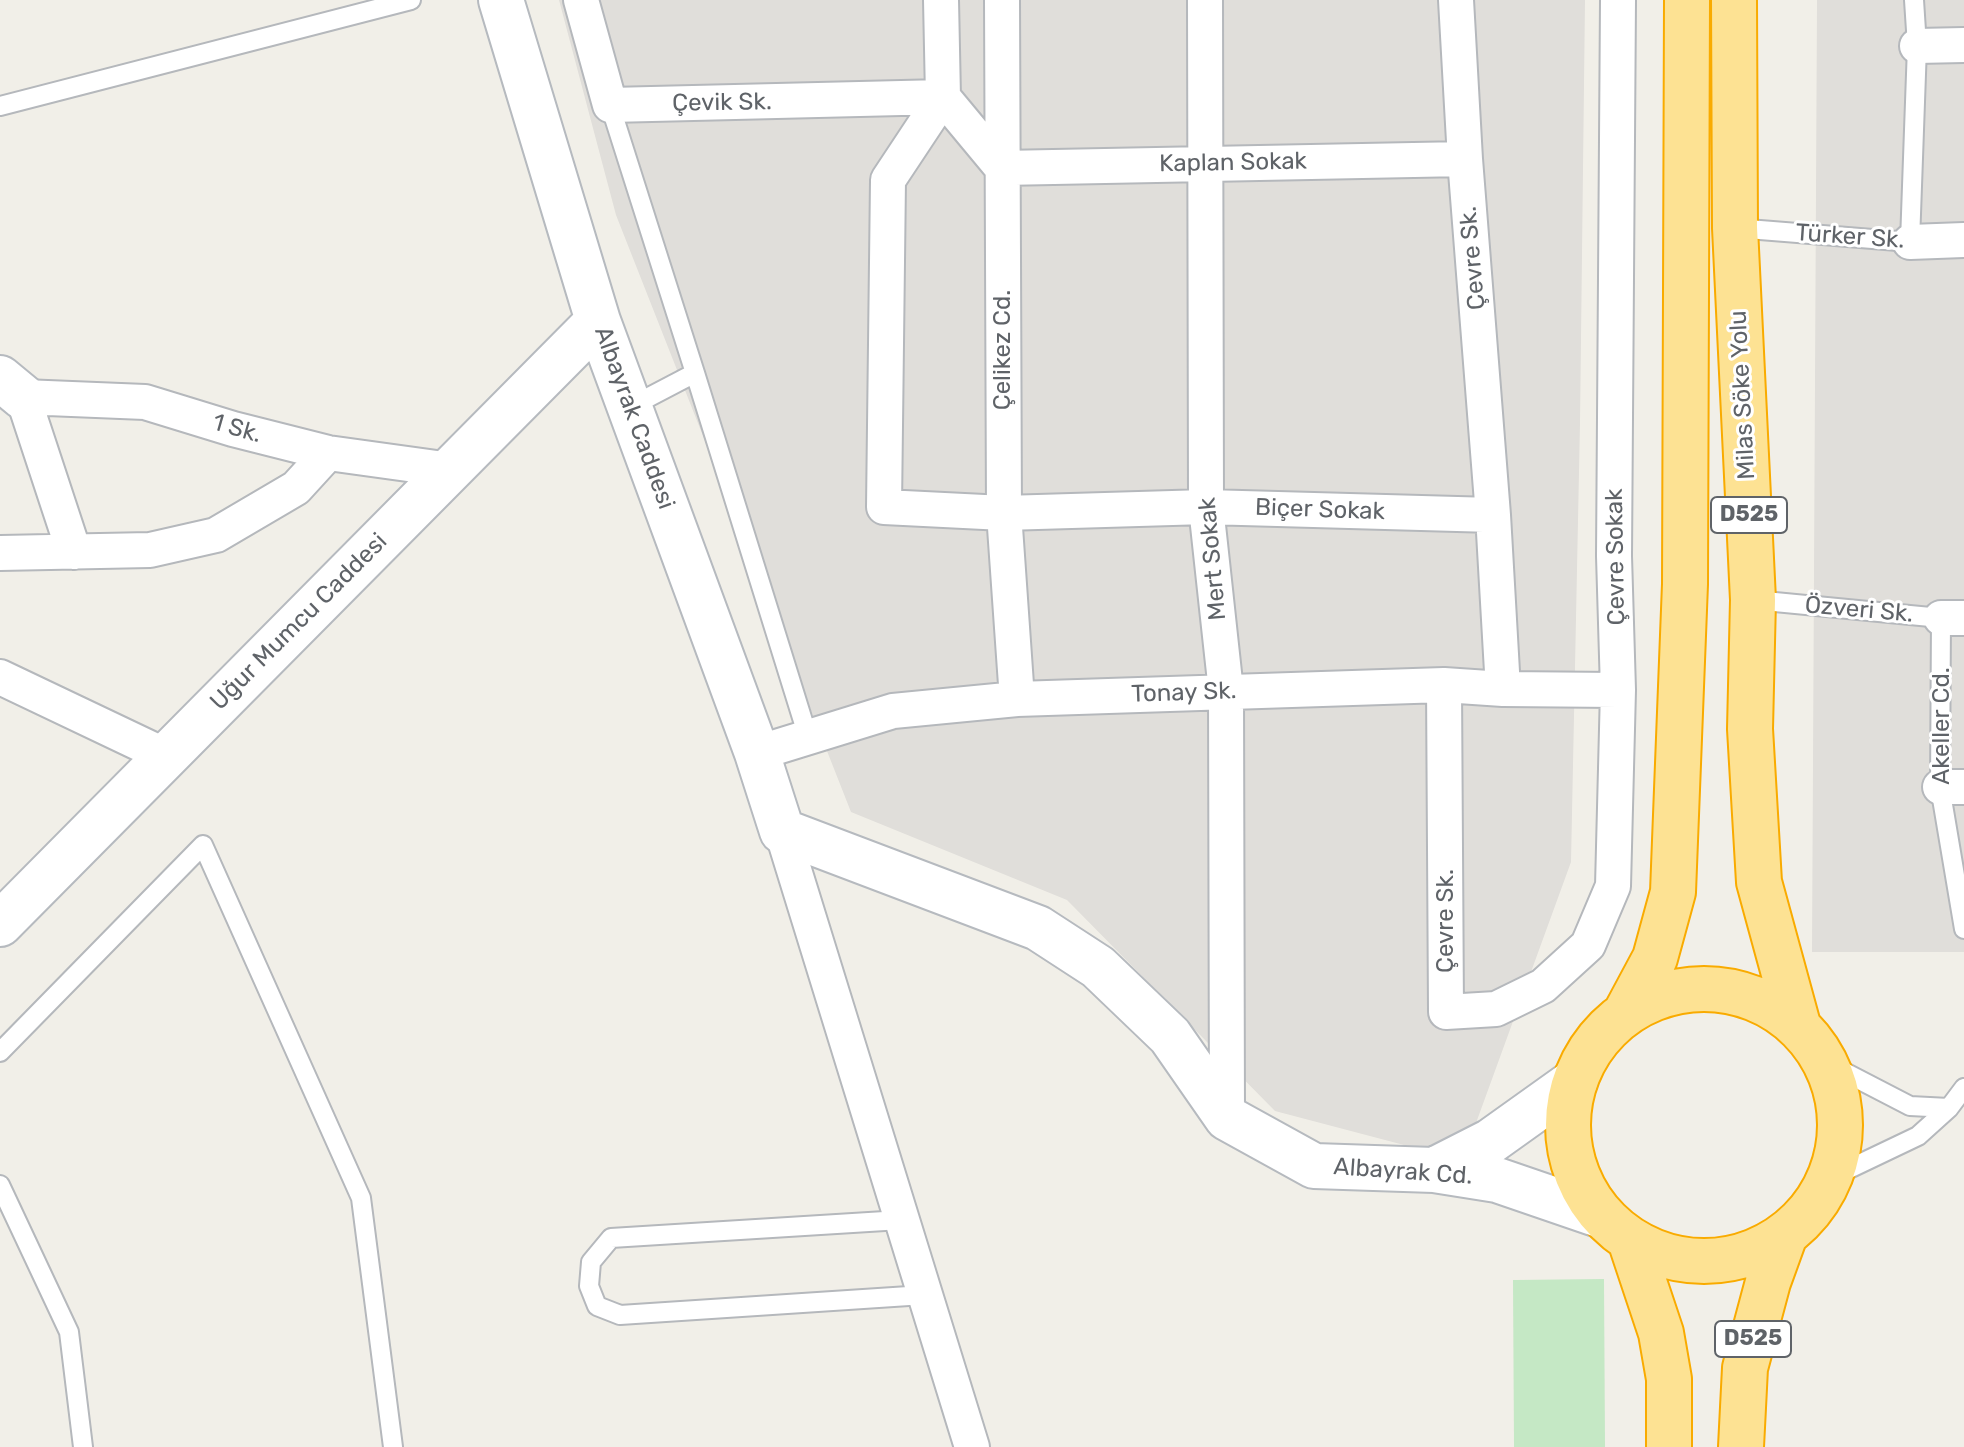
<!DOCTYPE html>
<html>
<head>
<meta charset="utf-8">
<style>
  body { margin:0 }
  canvas { display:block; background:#f1efe8 }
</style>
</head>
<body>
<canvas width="1964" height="1447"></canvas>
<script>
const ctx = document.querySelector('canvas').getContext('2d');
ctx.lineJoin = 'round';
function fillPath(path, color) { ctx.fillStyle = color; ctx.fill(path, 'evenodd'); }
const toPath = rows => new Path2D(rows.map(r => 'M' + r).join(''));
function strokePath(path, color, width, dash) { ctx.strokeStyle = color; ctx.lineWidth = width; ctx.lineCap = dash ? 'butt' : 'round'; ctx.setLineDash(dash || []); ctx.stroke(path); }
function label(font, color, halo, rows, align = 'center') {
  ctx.font = font + ' Rubik,sans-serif'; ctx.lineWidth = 6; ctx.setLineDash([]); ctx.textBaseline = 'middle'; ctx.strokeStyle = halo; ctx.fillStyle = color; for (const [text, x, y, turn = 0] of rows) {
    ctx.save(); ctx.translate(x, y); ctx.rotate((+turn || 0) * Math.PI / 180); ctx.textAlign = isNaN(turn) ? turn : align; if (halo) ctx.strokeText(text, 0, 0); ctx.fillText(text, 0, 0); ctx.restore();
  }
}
const industrial = toPath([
  [559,0,1585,0,1580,423,1571,862,1464,1156,1423,1150,1275,1111,1067,900,851,812,616,215],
  [1817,0,1964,0,1964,952,1812,952]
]);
const green = toPath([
  [1604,1279,1605,1447,1514,1447,1513,1280]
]);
const lane = toPath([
  [610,105,695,373,630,407],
  [0,106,411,0],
  [1735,228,1910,242,1917,46,1914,0],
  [695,373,808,737],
  [1754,600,1941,618,1940,787,1964,929],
  [0,1052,203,845,361,1198,393,1447],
  [1825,1062,1910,1106,1949,1108],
  [1830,1178,1918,1136,1949,1108,1964,1088],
  [0,1185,69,1332,83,1447],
  [901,1220,611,1238,591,1262,589,1286,597,1306,620,1315,924,1295]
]);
const street = toPath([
  [581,0,610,105,943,97],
  [941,0,943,97,1002,168],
  [1002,0,1004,513,1017,699],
  [1205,0,1206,507,1226,691,1227,1118],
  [1456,0,1465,159,1493,515,1503,689],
  [1917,46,1964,45],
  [943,97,888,180,884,507,1004,513,1206,507,1493,515],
  [1002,168,1465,159],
  [1910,242,1964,240],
  [74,552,23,397,145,402,233,429,328,453,451,470],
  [0,553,150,550,216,535,296,488,328,453],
  [1941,618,1964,618],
  [0,677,166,756],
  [1444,685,1446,1012,1496,1009,1543,986,1588,945,1613,886,1618,690,1614,556,1618,0],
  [757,753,893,711,1017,699,1444,685,1503,689,1618,690],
  [1940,787,1964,787],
  [782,831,972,1447]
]);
const secondary = toPath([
  [501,0,598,321,757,753,782,831,1038,928,1098,967,1170,1036,1227,1118,1314,1166,1434,1170,1497,1180,1602,1216],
  [0,378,23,397],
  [0,924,598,321],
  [1434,1170,1491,1141,1575,1081]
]);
const highway = toPath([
  [1734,0,1735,228,1753,600,1750,729,1759,882,1798,1025],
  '1568 1125a136 136 0 1 1 272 0a136 136 0 1 1-272 0Z',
  [1625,1014,1655,958,1673,892,1685,584,1687,0],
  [1630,1240,1661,1333,1669,1379,1669,1447],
  [1741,1447,1745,1368,1768,1282,1785,1235]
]);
const shields = [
  [1749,515,76],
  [1753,1339,76]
];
const shieldNames = [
  ["D525",1749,515],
  ["D525",1753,1339]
];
const streetNames = [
  ["Çevik Sk.",722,103,-1],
  ["Kaplan Sokak",1233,163,-1],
  ["Türker Sk.",1850,237,4],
  ["Çevre Sk.",1473,258,-95],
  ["Çelikez Cd.",1003,350,-90],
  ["Milas Söke Yolu",1743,395,-93],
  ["Albayrak Caddesi",634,418,70],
  ["1 Sk.",237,429,16],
  ["Biçer Sokak",1320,510,2],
  ["Çevre Sokak",1616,557,-91],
  ["Mert Sokak",1213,559,-95],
  ["Özveri Sk.",1859,610,5],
  ["Uğur Mumcu Caddesi",299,622,-45],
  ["Tonay Sk.",1184,693,-2],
  ["Akeller Cd.",1942,726,-90],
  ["Çevre Sk.",1446,921,-90],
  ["Albayrak Cd.",1403,1172,4]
];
fillPath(industrial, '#e0deda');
fillPath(green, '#c5e8c5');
strokePath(lane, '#b5b8bc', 22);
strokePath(street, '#b5b8bc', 38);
strokePath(secondary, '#b6babf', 48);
strokePath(highway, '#f9ab00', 48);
strokePath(lane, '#fff', 18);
strokePath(street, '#fff', 34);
strokePath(secondary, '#fff', 44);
strokePath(highway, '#fde293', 44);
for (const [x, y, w] of shields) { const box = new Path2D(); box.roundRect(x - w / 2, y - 18, w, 36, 6); ctx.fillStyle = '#fff'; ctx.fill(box); strokePath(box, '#5f6368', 2); }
label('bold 22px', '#5f6368', null, shieldNames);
label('24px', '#5f6368', '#fff', streetNames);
</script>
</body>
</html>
